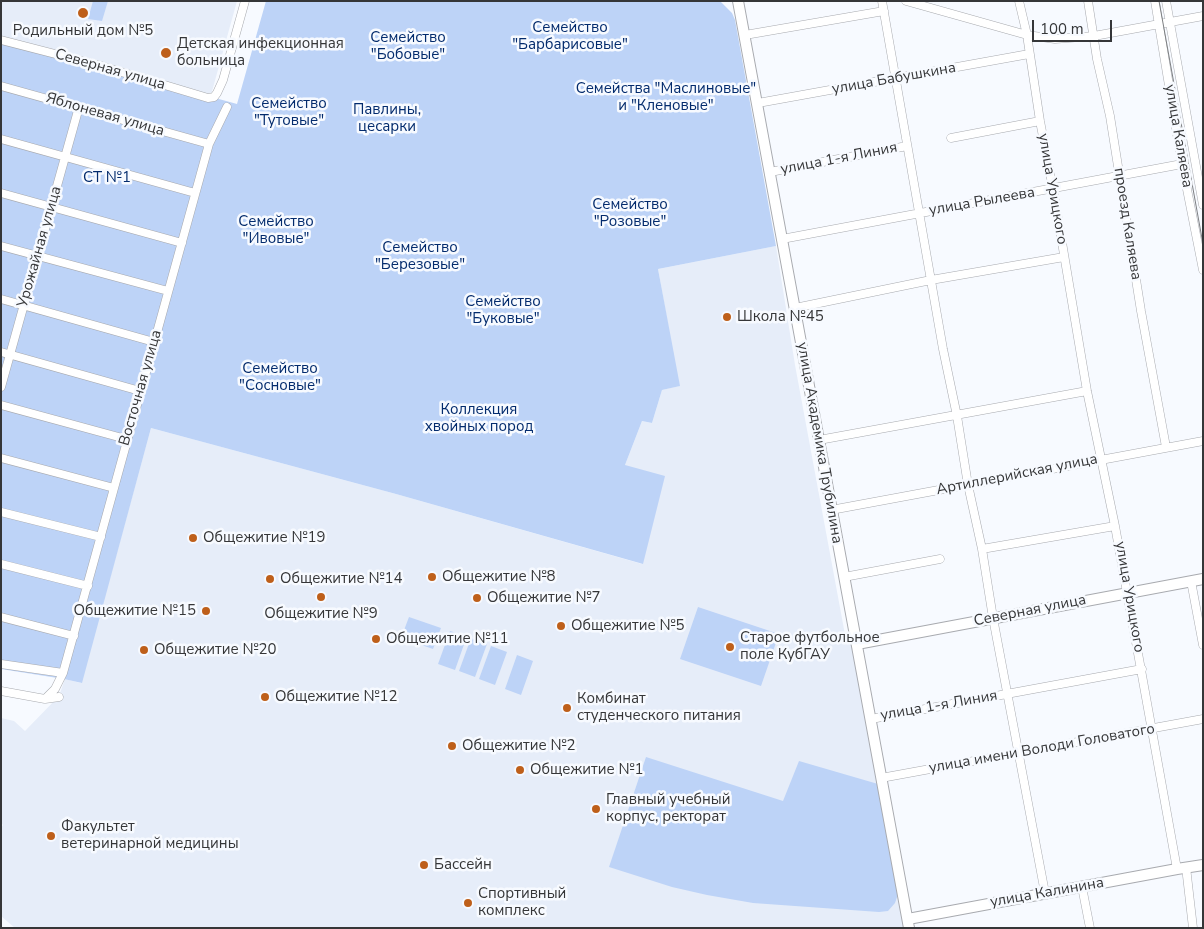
<!DOCTYPE html>
<html>
<head>
<meta charset="utf-8">
<style>
  body { margin:0 }
  #map { position:relative; width:1204px; height:929px; overflow:hidden; background:#f7faff; font-family:"Nunito Sans",sans-serif }
  canvas { display:block }
  .frame { position:absolute; inset:0; border:2px solid #353638; pointer-events:none }
  .scale { position:absolute; left:1032px; top:20px; width:80px; height:22px; box-sizing:border-box; border:2px solid #353638; border-top:0; padding-left:6px; font-size:15px; line-height:18px; white-space:nowrap; color:#353638; -webkit-text-stroke:4px #f7faff; paint-order:stroke }
</style>
</head>
<body>
<div id="map">
<canvas width="1204" height="929"></canvas>
<div class="frame"></div>
<div class="scale">100 m</div>
</div>
<script>
const ctx = document.querySelector('canvas').getContext('2d');
ctx.lineJoin = 'round';
function fillPath(path, color) { ctx.fillStyle = color; ctx.fill(path, 'evenodd'); }
const toPath = rows => new Path2D(rows.map(r => 'M' + r).join(''));
function strokePath(path, color, width, dash) { ctx.strokeStyle = color; ctx.lineWidth = width; ctx.lineCap = dash ? 'butt' : 'round'; ctx.setLineDash(dash || []); ctx.stroke(path); }
function label(font, color, halo, rows, align = 'center') {
  ctx.font = font + ' "Nunito Sans",sans-serif'; ctx.lineWidth = 5; ctx.setLineDash([]); ctx.textBaseline = 'middle'; ctx.strokeStyle = halo; ctx.fillStyle = color; for (const [text, x, y, turn = 0] of rows) {
    ctx.save(); ctx.translate(x, y); ctx.rotate((+turn || 0) * Math.PI / 180); ctx.textAlign = isNaN(turn) ? turn : align; if (halo) ctx.strokeText(text, 0, 0); ctx.fillText(text, 0, 0); ctx.restore();
  }
}
const built = toPath([
  [1,1,237,1,211,95,1,38],
  [776,246,795,365,846,640,852,643,904,928,15,928,1,916,1,828,3,825,1,823,1,718,14,721,25,731,59,696,65,679,81,683,151,428,396,494,642,564,625,465,642,421,652,423,662,390,679,386,658,269]
]);
const green = toPath([
  [93,1,108,1,102,21,88,19],
  [266,1,720,1,732,13,735,20,776,246,658,269,680,386,662,390,652,423,642,421,625,465,665,476,643,564,396,494,151,428,82,683,64,679,1,669,1,39,237,104],
  [698,607,779,634,761,686,680,659],
  [409,617,441,628,433,649,401,638],
  [450,631,467,636,455,670,438,664],
  [471,638,487,644,475,677,459,671],
  [491,646,507,652,495,685,479,679],
  [517,655,533,661,521,695,505,689],
  [646,757,783,801,799,761,878,784,898,894,895,903,888,911,879,912,753,903,707,895,672,887,609,867]
]);
const minor = toPath([
  [882,1,943,349,957,416,968,485,982,549,993,618,1045,893],
  [906,1,1027,35,1055,39,1094,36,1203,16],
  [1019,1,1027,35,1040,121,1053,189,1087,391,1115,526,1177,869],
  [1088,1,1097,59,1110,116,1141,311,1166,447],
  [1155,1,1182,164,1203,270],
  [1166,1,1203,205],
  [745,35,884,11],
  [1,40,98,65,208,98,214,97,217,93,223,80,245,1],
  [1,86,209,144],
  [758,103,1029,54],
  [951,138,1040,121],
  [1,139,195,193],
  [770,172,907,146],
  [1,193,182,243],
  [782,239,1182,164],
  [1,246,168,291],
  [1,299,154,342],
  [795,308,931,280,1064,257],
  [1,352,140,391],
  [1,387,79,107],
  [1,405,126,439],
  [819,440,1087,391],
  [1,458,114,488],
  [831,510,1203,441],
  [1,512,101,537],
  [982,549,1115,526],
  [1,564,88,586],
  [844,577,940,559],
  [1191,581,1203,645],
  [1,617,74,636],
  [1,664,63,673],
  [1,691,45,699,59,697],
  [45,699,55,689,63,673,209,144,227,107],
  [871,719,1142,669],
  [881,778,1203,719],
  [1186,867,1193,928],
  [1082,887,1090,928]
]);
const major = toPath([
  [738,1,909,928],
  [857,644,1203,579],
  [908,919,1177,869,1203,865]
]);
const tram = toPath([
  [1159,1,1203,244]
]);
const markers = [
  [83,13,6,"#be5f1a"],
  [166,53,6,"#be5f1a"],
  [727,317,5,"#be5f1a"],
  [193,538,5,"#be5f1a"],
  [432,577,5,"#be5f1a"],
  [270,579,5,"#be5f1a"],
  [321,597,5,"#be5f1a"],
  [477,598,5,"#be5f1a"],
  [206,611,5,"#be5f1a"],
  [561,626,5,"#be5f1a"],
  [376,639,5,"#be5f1a"],
  [730,647,5,"#be5f1a"],
  [144,650,5,"#be5f1a"],
  [265,697,5,"#be5f1a"],
  [567,708,5,"#be5f1a"],
  [452,746,5,"#be5f1a"],
  [520,770,5,"#be5f1a"],
  [596,809,5,"#be5f1a"],
  [51,836,5,"#be5f1a"],
  [424,865,5,"#be5f1a"],
  [468,903,5,"#be5f1a"]
];
const parkNames = [
  ["Семейство",570,28],
  ["\"Барбарисовые\"",570,45],
  ["Семейство",408,38],
  ["\"Бобовые\"",408,55],
  ["Семейства \"Маслиновые\"",666,89],
  ["и \"Кленовые\"",666,106],
  ["Семейство",289,104],
  ["\"Тутовые\"",289,121],
  ["Павлины,",387,110],
  ["цесарки",387,127],
  ["СТ №1",107,178],
  ["Семейство",630,205],
  ["\"Розовые\"",630,222],
  ["Семейство",276,222],
  ["\"Ивовые\"",276,239],
  ["Семейство",420,248],
  ["\"Березовые\"",420,265],
  ["Семейство",503,302],
  ["\"Буковые\"",503,319],
  ["Семейство",280,369],
  ["\"Сосновые\"",280,386],
  ["Коллекция",479,410],
  ["хвойных пород",479,427]
];
const poiNames = [
  ["Родильный дом №5",83,31,"center"],
  ["Детская инфекционная",177,44],
  ["больница",177,61],
  ["Школа №45",737,317],
  ["Общежитие №19",203,538],
  ["Общежитие №8",442,577],
  ["Общежитие №14",280,579],
  ["Общежитие №7",487,598],
  ["Общежитие №15",196,611,"right"],
  ["Общежитие №9",321,614,"center"],
  ["Общежитие №5",571,626],
  ["Старое футбольное",740,638],
  ["поле КубГАУ",740,655],
  ["Общежитие №11",386,639],
  ["Общежитие №20",154,650],
  ["Общежитие №12",275,697],
  ["Комбинат",577,699],
  ["студенческого питания",577,716],
  ["Общежитие №2",462,746],
  ["Общежитие №1",530,770],
  ["Главный учебный",606,800],
  ["корпус, ректорат",606,817],
  ["Факультет",61,827],
  ["ветеринарной медицины",61,844],
  ["Бассейн",434,865],
  ["Спортивный",478,894],
  ["комплекс",478,911]
];
const streetNames = [
  ["Северная улица",110,70,16],
  ["улица Бабушкина",894,79,-10],
  ["Яблоневая улица",105,115,16],
  ["улица Каляева",1178,136,80],
  ["улица 1-я Линия",839,159,-11],
  ["улица Урицкого",1052,189,80],
  ["улица Рылеева",982,202,-10],
  ["проезд Каляева",1127,224,81],
  ["Урожайная улица",40,247,-74],
  ["Восточная улица",141,388,-74],
  ["улица Академика Трубилина",819,443,80],
  ["Артиллерийская улица",1017,475,-11],
  ["улица Урицкого",1129,597,80],
  ["Северная улица",1030,611,-11],
  ["улица 1-я Линия",939,706,-10],
  ["улица имени Володи Головатого",1042,749,-10],
  ["улица Калинина",1047,893,-10]
];
fillPath(built, '#e6edf9');
fillPath(green, '#bdd3f7');
strokePath(minor, '#a8aaaf', 9);
strokePath(major, '#a8aaaf', 12);
strokePath(minor, '#fff', 8);
strokePath(major, '#fff', 10);
strokePath(tram, '#7d7f82', 1);
for (const [x, y, r, color] of markers) { const dot = new Path2D(); dot.arc(x, y, r, 0, 2 * Math.PI); ctx.fillStyle = color; ctx.fill(dot); strokePath(dot, '#f7faff', 2); }
label('15px', '#032b6d', '#f7faff', parkNames);
label('15px', '#353638', '#f7faff', poiNames, 'left');
label('15px', '#353638', '#f7faff', streetNames);
</script>
</body>
</html>
